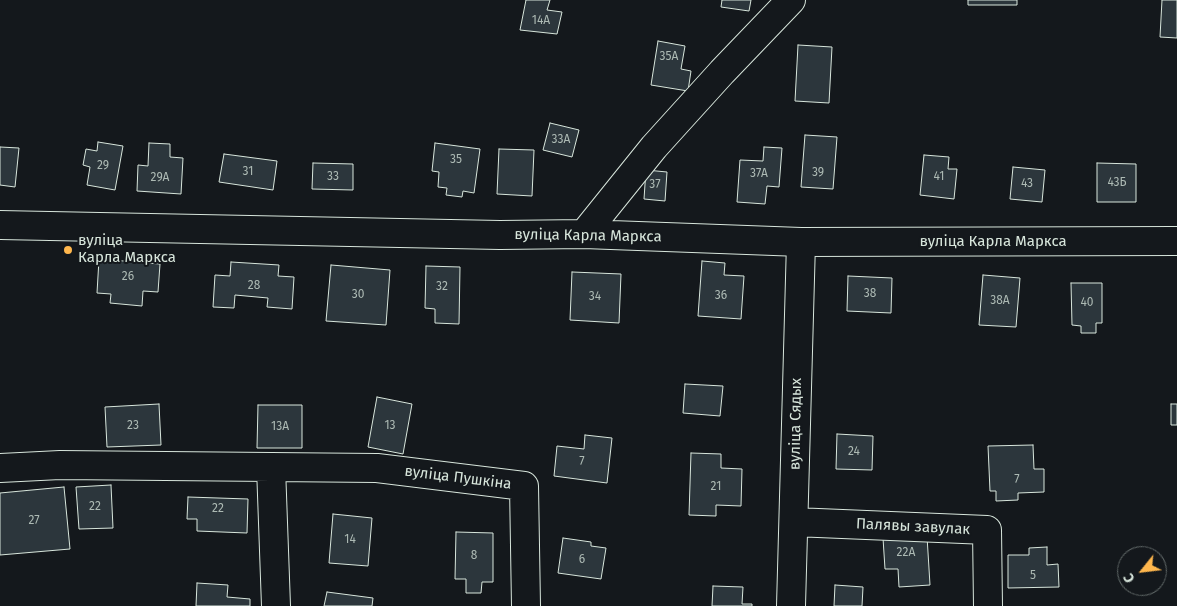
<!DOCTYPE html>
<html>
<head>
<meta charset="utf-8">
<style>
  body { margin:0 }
  #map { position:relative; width:1177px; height:606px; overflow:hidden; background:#14181c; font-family:"Fira Sans",sans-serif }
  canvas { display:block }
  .north { position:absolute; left:1117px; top:546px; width:50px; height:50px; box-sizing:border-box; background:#14181c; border:1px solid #626a69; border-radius:50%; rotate:241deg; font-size:14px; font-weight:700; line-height:20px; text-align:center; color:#d8e6dc }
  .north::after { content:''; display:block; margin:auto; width:18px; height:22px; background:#ffb74d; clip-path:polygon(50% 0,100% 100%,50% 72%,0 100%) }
</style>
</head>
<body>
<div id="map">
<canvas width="1177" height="606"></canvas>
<div class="north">С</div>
</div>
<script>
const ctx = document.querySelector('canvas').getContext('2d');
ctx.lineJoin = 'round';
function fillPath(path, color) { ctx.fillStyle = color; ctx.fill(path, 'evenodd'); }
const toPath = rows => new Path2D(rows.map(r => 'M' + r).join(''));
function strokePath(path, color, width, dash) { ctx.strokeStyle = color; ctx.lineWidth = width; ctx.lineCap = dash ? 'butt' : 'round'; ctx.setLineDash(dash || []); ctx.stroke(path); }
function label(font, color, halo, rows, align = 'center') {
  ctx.font = font + ' "Fira Sans",sans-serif'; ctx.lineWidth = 4; ctx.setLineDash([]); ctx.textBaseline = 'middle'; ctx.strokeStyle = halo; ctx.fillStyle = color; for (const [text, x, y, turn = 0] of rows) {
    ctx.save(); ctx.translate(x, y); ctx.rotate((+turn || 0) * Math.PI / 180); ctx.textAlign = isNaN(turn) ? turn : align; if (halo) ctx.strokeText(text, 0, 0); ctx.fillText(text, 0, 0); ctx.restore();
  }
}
const building = toPath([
  [526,0,550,0,547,10,562,12,557,34,520,30,526,0],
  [722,0,751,0,749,11,721,7,722,0],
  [968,0,1017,0,1017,5,968,5,968,0],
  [1162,0,1177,0,1177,38,1160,37,1162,0],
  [658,41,685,46,681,69,691,71,688,91,651,85,658,41],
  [798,45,832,47,829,103,795,101,798,45],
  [550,123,579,130,572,157,543,150,550,123],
  [805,135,837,137,833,189,801,187,805,135],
  [98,142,123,146,115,190,87,185,90,167,83,165,86,149,97,151,98,142],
  [149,143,170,144,170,157,183,158,181,194,137,191,138,165,148,166,149,143],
  [435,143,480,149,474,193,463,191,462,197,446,195,447,188,438,187,439,172,432,171,435,143],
  [0,147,19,148,15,187,0,185,0,147],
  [764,147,782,148,779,187,767,186,765,204,737,202,740,160,763,161,764,147],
  [499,149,534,150,532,196,497,194,499,149],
  [224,154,277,161,273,190,219,182,224,154],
  [924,155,949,157,948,169,957,169,954,199,920,195,924,155],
  [313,163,353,164,353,190,312,189,313,163],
  [1097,163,1136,164,1136,202,1097,202,1097,163],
  [1013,167,1045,170,1042,202,1010,199,1013,167],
  [646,170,667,172,665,201,644,199,646,170],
  [99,259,160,264,158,292,143,291,142,306,110,303,111,294,97,293,99,259],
  [702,261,725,263,724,275,744,276,741,319,698,316,702,261],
  [231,262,279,265,278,276,294,277,292,309,267,307,268,298,235,295,234,308,213,307,215,275,230,276,231,262],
  [331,265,390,270,386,325,326,321,331,265],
  [426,266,460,267,459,324,435,323,435,309,425,308,426,266],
  [572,272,621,274,619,323,570,320,572,272],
  [983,275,1020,278,1016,327,979,325,983,275],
  [848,276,892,278,891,313,847,311,848,276],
  [1071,283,1102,283,1102,323,1096,323,1096,333,1081,333,1081,326,1072,325,1071,283],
  [685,384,723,386,720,416,683,413,685,384],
  [377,397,412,404,403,454,368,447,377,397],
  [159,404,161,445,107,447,105,407,159,404],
  [1171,404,1177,404,1177,425,1171,425,1171,404],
  [258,405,302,405,302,448,257,448,258,405],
  [837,434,873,436,872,470,836,469,837,434],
  [585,435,612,438,607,483,554,476,557,446,584,449,585,435],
  [1033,445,1034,469,1044,469,1044,492,1018,493,1018,500,996,501,996,491,990,491,988,446,1033,445],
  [691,453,721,454,721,468,742,469,741,506,716,505,716,516,689,515,691,453],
  [111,485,113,528,79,529,76,487,111,485],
  [64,487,70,549,0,555,0,493,64,487],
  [188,497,248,499,247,533,197,531,197,519,187,519,188,497],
  [333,514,372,518,368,566,329,563,333,514],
  [456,532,493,533,493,582,482,582,481,593,466,593,466,579,455,579,456,532],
  [927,536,930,585,899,587,898,569,885,569,883,538,927,536],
  [563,538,591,542,591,546,606,548,601,579,558,573,563,538],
  [1047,547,1047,565,1058,564,1059,587,1008,588,1008,555,1029,555,1029,548,1047,547],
  [197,583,228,585,227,597,250,599,250,606,196,606,197,583],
  [835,585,863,587,862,606,834,606,835,585],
  [713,586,743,587,742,604,752,604,752,606,712,606,713,586],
  [327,592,373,598,372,606,324,606,327,592]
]);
const minor = toPath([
  [0,225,500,235,584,234,801,242,1177,241],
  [584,234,654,147,722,72,791,0],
  [271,467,276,606],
  [0,468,60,465,377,468,524,486,526,606],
  [794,522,987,530,988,606],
  [791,606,801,242]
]);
const markers = [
  [68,250,5,"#ffb74d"]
];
const numberNames = [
  ["14А",541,21],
  ["35А",669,57],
  ["33А",561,140],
  ["35",456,160],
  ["29",103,166],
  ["31",248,172],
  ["39",818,173],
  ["37А",759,174],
  ["33",333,177],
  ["41",939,177],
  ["29А",160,178],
  ["43Б",1117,183],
  ["43",1027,184],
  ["37",655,185],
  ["26",128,277],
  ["28",254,286],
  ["32",442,287],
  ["38",870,294],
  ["30",358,295],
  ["36",721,296],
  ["34",595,297],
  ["38А",1000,301],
  ["40",1087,303],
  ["23",133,426],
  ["13",390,426],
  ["13А",280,427],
  ["24",854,452],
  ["7",582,462],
  ["7",1017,480],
  ["21",716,487],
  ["22",95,507],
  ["22",218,509],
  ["27",34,521],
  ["14",350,540],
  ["22А",906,553],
  ["8",474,556],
  ["6",582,560],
  ["5",1033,576]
];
const streetNames = [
  ["вуліца Карла Маркса",588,236,1],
  ["вуліца Карла Маркса",993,242],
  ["вуліца Сядых",796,424,-89],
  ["вуліца Пушкіна",458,478,7],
  ["Палявы завулак",913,527,3]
];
const poiNames = [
  ["вуліца",78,241],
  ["Карла Маркса",78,258]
];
fillPath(building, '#2c363c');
strokePath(building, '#d8e6dc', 1);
strokePath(minor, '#d8e6dc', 30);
strokePath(minor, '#14181c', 28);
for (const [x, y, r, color] of markers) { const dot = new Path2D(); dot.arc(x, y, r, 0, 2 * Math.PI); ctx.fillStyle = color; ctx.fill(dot); strokePath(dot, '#14181c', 2); }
label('12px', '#adbab4', null, numberNames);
label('15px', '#d8e6dc', '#14181c', streetNames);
label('15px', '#d8e6dc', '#14181c', poiNames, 'left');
</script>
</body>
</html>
